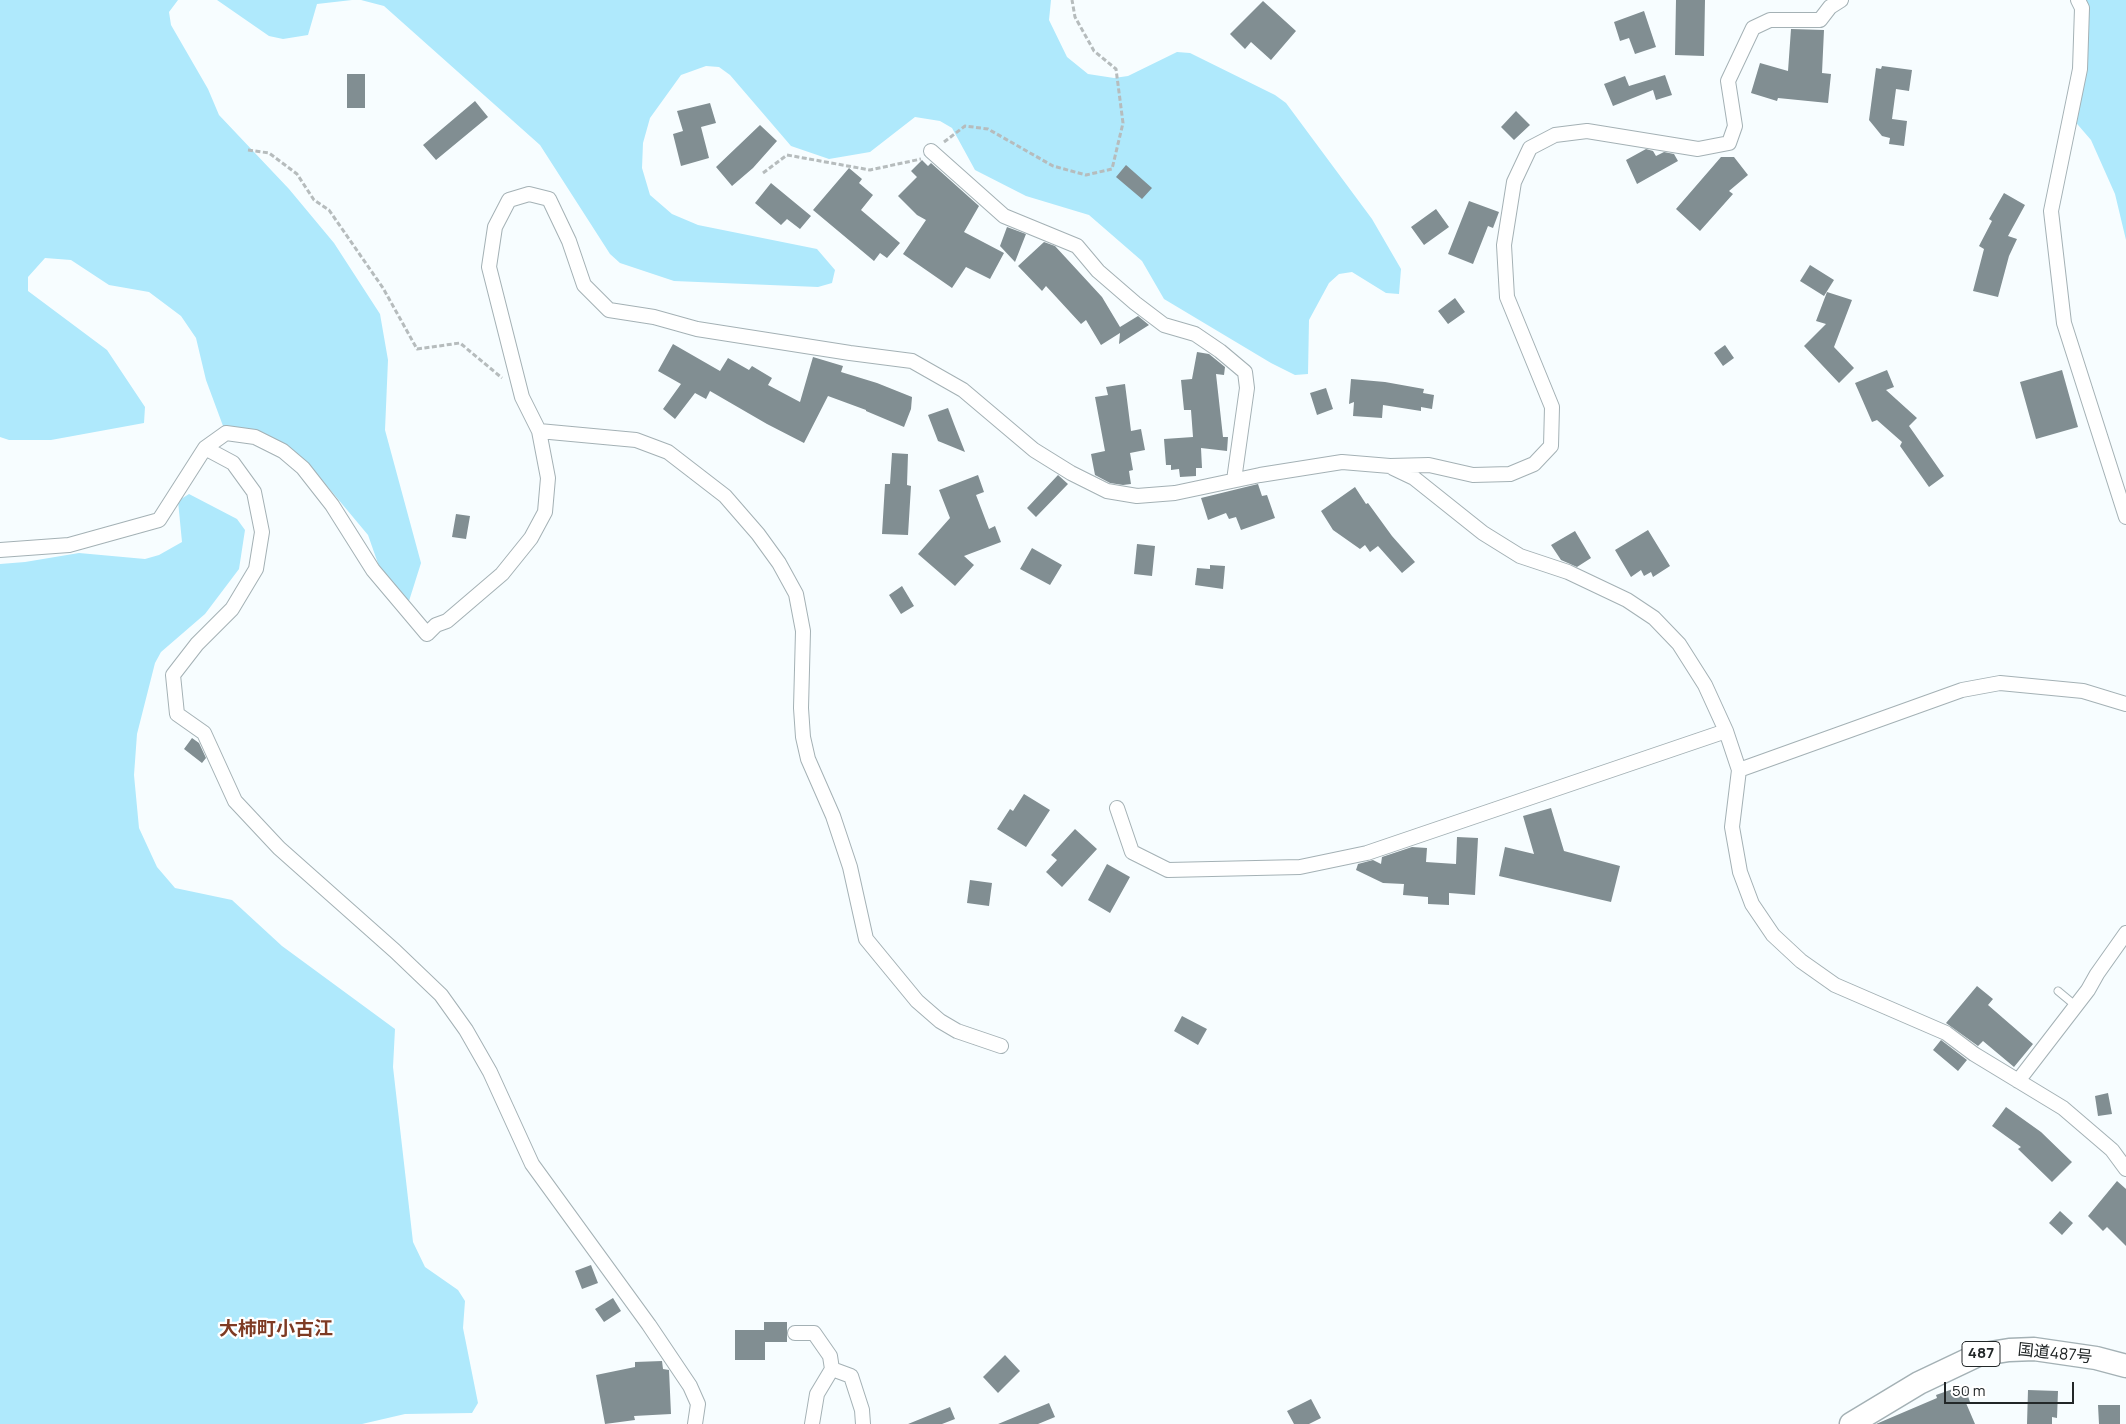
<!DOCTYPE html>
<html>
<head>
<meta charset="utf-8">
<style>
  body { margin:0 }
  #map { position:relative; width:2126px; height:1424px; overflow:hidden; background:#f7fdff; font-family:Manrope,sans-serif }
  canvas { display:block }
  .scale { position:absolute; left:1944px; top:1382px; width:130px; height:22px; box-sizing:border-box; border:2px solid #222728; border-top:0; padding-left:6px; font-size:15px; line-height:18px; white-space:nowrap; color:#222728; -webkit-text-stroke:4px #fff; paint-order:stroke }
</style>
</head>
<body>
<div id="map">
<canvas width="2126" height="1424"></canvas>
<div class="scale">50 m</div>
</div>
<script>
const ctx = document.querySelector('canvas').getContext('2d');
ctx.lineJoin = 'round';
function fillPath(path, color) { ctx.fillStyle = color; ctx.fill(path, 'evenodd'); }
const toPath = rows => new Path2D(rows.map(r => 'M' + r).join(''));
function strokePath(path, color, width, dash) { ctx.strokeStyle = color; ctx.lineWidth = width; ctx.lineCap = dash ? 'butt' : 'round'; ctx.setLineDash(dash || []); ctx.stroke(path); }
function label(font, color, halo, rows, align = 'center') {
  ctx.font = font + ' Manrope,"Noto Sans JP",sans-serif'; ctx.lineWidth = 4.5; ctx.setLineDash([]); ctx.textBaseline = 'middle'; ctx.strokeStyle = halo; ctx.fillStyle = color; for (const [text, x, y, turn = 0] of rows) {
    ctx.save(); ctx.translate(x, y); ctx.rotate((+turn || 0) * Math.PI / 180); ctx.textAlign = isNaN(turn) ? turn : align; if (halo) ctx.strokeText(text, 0, 0); ctx.fillText(text, 0, 0); ctx.restore();
  }
}
const green = toPath([
  [0,0,178,0,169,12,171,25,208,89,219,115,289,189,334,243,380,314,388,360,385,430,421,563,409,601,396,601,387,589,368,535,322,480,263,444,226,434,206,380,196,338,181,316,149,292,109,285,71,260,45,258,28,277,28,291,107,350,145,407,144,423,51,440,9,440,0,437],
  [217,0,352,0,317,4,308,35,283,39,269,36],
  [361,0,1051,0,1049,20,1067,57,1088,74,1114,78,1128,76,1177,52,1190,53,1275,95,1286,103,1372,219,1401,269,1399,294,1386,293,1352,272,1339,274,1329,283,1309,320,1308,374,1295,375,1271,363,1164,299,1142,261,1089,215,1026,196,975,170,952,128,940,121,915,117,870,152,829,159,791,146,730,75,719,67,706,66,681,75,650,118,643,143,642,168,650,195,672,214,698,225,817,249,835,270,832,283,818,287,674,281,620,263,610,254,540,145,384,6],
  [2082,0,2126,0,2126,240,2115,194,2091,140,2072,118],
  [189,494,237,519,245,530,239,569,205,614,161,652,155,663,137,734,134,775,139,828,157,867,175,888,232,900,282,946,395,1029,393,1067,413,1242,425,1267,458,1290,465,1301,463,1328,478,1403,472,1413,405,1414,362,1424,0,1424,0,564,25,562,79,553,145,559,159,555,182,542,178,501]
]);
const building = toPath([
  [1676,0,1705,0,1704,56,1675,55],
  [1263,1,1296,31,1271,60,1251,42,1245,49,1230,34],
  [1644,11,1656,47,1635,54,1629,38,1620,41,1614,22],
  [1791,29,1824,30,1822,73,1831,74,1828,103,1778,98,1777,101,1751,93,1760,63,1788,71],
  [1882,66,1912,70,1909,91,1896,89,1892,119,1907,121,1904,146,1889,144,1890,138,1882,136,1869,120,1876,68,1881,69],
  [347,74,365,74,365,108,347,108],
  [1665,75,1672,95,1656,100,1653,90,1613,106,1604,84,1625,76,1629,86],
  [475,101,488,117,436,160,423,145],
  [710,103,716,123,701,127,709,158,681,166,673,134,683,131,677,111],
  [1516,111,1530,125,1514,140,1501,127],
  [760,125,777,141,753,168,732,186,716,167],
  [1646,149,1653,151,1656,156,1664,152,1674,154,1678,161,1637,184,1626,160],
  [1721,157,1734,157,1748,175,1729,191,1733,194,1700,231,1676,209],
  [922,160,928,166,931,163,979,206,964,232,1004,253,990,279,966,267,952,288,903,254,926,220,917,215,898,196,917,177,911,171],
  [1126,165,1152,188,1142,199,1116,177],
  [849,168,862,179,859,183,873,195,861,210,900,243,887,258,880,253,874,261,813,210],
  [771,183,811,216,800,229,787,219,781,225,755,203],
  [2004,193,2025,205,2008,236,2017,239,2009,256,1998,297,1973,291,1984,249,1979,246,1992,221,1989,219],
  [1469,201,1499,212,1493,228,1488,226,1473,264,1448,254],
  [1436,209,1449,227,1424,245,1411,227],
  [1007,227,1026,234,1015,262,1000,246],
  [1044,242,1055,246,1102,297,1120,327,1138,316,1149,325,1119,344,1120,333,1101,345,1086,320,1081,324,1046,286,1042,291,1018,266],
  [1810,265,1834,280,1824,296,1800,281],
  [1827,292,1852,300,1834,347,1854,368,1839,383,1804,346,1826,324,1816,321],
  [1455,298,1465,312,1448,324,1438,311],
  [673,344,720,371,728,358,749,370,752,366,772,378,768,385,800,402,813,357,843,366,841,372,877,383,912,397,911,409,904,427,866,411,866,410,828,396,804,443,767,424,710,391,706,399,695,393,675,419,663,409,681,384,658,371],
  [1725,345,1734,358,1723,366,1714,353],
  [1197,352,1209,354,1225,367,1224,375,1216,374,1223,437,1228,437,1227,451,1201,448,1202,468,1196,468,1196,476,1180,477,1179,469,1171,470,1171,465,1166,465,1164,439,1193,437,1191,410,1184,410,1181,380,1192,379],
  [1887,370,1894,387,1886,390,1917,418,1909,426,1944,476,1929,487,1900,446,1902,442,1877,420,1872,422,1855,383],
  [2062,370,2078,427,2036,439,2020,382],
  [1351,379,1385,382,1424,389,1423,393,1434,395,1432,409,1421,407,1421,411,1383,405,1382,418,1353,416,1354,402,1349,404],
  [1125,384,1131,431,1141,429,1145,450,1130,453,1133,470,1129,471,1131,484,1123,485,1110,483,1095,475,1091,454,1105,451,1095,397,1108,395,1106,387],
  [1326,388,1333,409,1317,415,1310,393],
  [948,408,954,424,965,452,938,441,928,415],
  [892,453,908,454,907,485,911,486,908,535,882,534,885,484,890,484],
  [978,475,984,492,976,495,989,529,995,526,1001,542,964,556,974,565,955,586,918,554,950,518,939,490],
  [1058,475,1068,484,1036,517,1027,508],
  [1258,484,1262,496,1267,495,1275,518,1241,530,1236,517,1229,519,1226,513,1208,520,1201,498],
  [1355,487,1366,504,1368,503,1392,536,1415,562,1402,573,1378,546,1370,552,1365,545,1360,549,1333,530,1321,511],
  [456,514,470,516,466,539,452,537],
  [1648,530,1670,566,1653,577,1651,572,1644,576,1641,570,1631,577,1615,550],
  [1575,531,1591,558,1577,567,1561,560,1551,545],
  [1137,544,1155,546,1152,576,1134,574],
  [1032,548,1062,565,1050,585,1020,569],
  [1210,565,1225,566,1223,589,1195,585,1197,568,1210,569],
  [902,586,914,606,901,614,889,595],
  [192,738,199,743,206,758,202,763,184,749],
  [1024,794,1050,810,1026,847,997,829,1010,809,1013,811],
  [1551,808,1564,851,1620,866,1611,902,1499,876,1505,847,1534,854,1523,816],
  [1075,829,1097,849,1062,887,1046,872,1057,860,1051,855],
  [1457,837,1478,838,1475,895,1449,893,1449,905,1428,904,1428,897,1403,895,1404,884,1383,883,1356,870,1358,864,1373,860,1381,864,1382,857,1412,847,1427,848,1426,862,1456,864],
  [1107,864,1130,877,1110,913,1088,900],
  [970,880,992,883,989,906,967,903],
  [1977,986,1993,999,1988,1005,2033,1044,2014,1067,1983,1041,1978,1046,1946,1023],
  [1182,1016,1207,1029,1198,1045,1174,1031],
  [1941,1040,1967,1060,1958,1071,1933,1050],
  [2108,1093,2112,1114,2098,1116,2095,1096],
  [2006,1107,2041,1132,2072,1162,2052,1182,2018,1149,2021,1147,1992,1126],
  [2117,1181,2126,1189,2126,1246,2107,1227,2103,1231,2088,1216],
  [2060,1211,2073,1223,2062,1235,2049,1223],
  [591,1265,598,1283,582,1289,575,1271],
  [613,1298,621,1311,604,1322,595,1309],
  [764,1322,787,1322,787,1342,765,1342,765,1360,735,1360,735,1330,764,1330],
  [1005,1355,1020,1371,998,1393,983,1377],
  [662,1361,663,1369,669,1370,671,1414,634,1416,635,1420,605,1424,596,1375,635,1367,635,1362],
  [1964,1385,1970,1402,1966,1403,1975,1424,1876,1424,1937,1398,1936,1395],
  [2028,1390,2058,1391,2057,1418,2052,1417,2052,1424,2027,1424],
  [1311,1399,1321,1418,1309,1424,1294,1424,1287,1411],
  [1049,1403,1055,1417,1038,1424,998,1424],
  [2098,1405,2120,1405,2120,1424,2099,1424],
  [950,1407,955,1419,942,1424,908,1424]
]);
const path = toPath([
  [944,142,965,126,988,129,1053,166,1086,175,1112,169,1123,123,1116,69,1094,51,1075,17,1072,0],
  [248,150,269,153,297,174,314,200,329,210,383,288,417,349,460,343,502,378],
  [763,173,787,155,870,170,921,159]
]);
const service = toPath([
  [2058,991,2076,1006]
]);
const minor = toPath([
  [2078,0,2082,8,2080,69,2051,211,2064,323,2126,517],
  [931,151,1004,216,1077,246,1098,271,1135,303,1164,325,1195,334,1220,351,1245,372,1247,388,1234,480],
  [539,431,636,440,668,452,725,496,758,534,779,563,796,594,803,631,801,708,803,737,808,759,833,816,850,867,866,939,917,1001,940,1021,957,1031,1001,1046],
  [205,448,233,463,254,492,262,532,256,569,232,609,197,644,173,675,177,714,204,733,235,801,279,848,395,951,441,995,466,1030,490,1072,532,1164,649,1325,690,1386,698,1404,695,1424],
  [1393,468,1414,478,1483,533,1520,556,1568,572,1627,600,1654,618,1679,644,1705,685,1726,731,1739,770,1732,827,1740,872,1752,904,1773,935,1801,961,1835,985,1946,1033,1974,1054,2063,1108,2112,1150,2126,1169],
  [0,550,69,545,159,520,205,448,226,433,255,437,283,451,303,468,332,505,373,570,427,634,436,625,447,621,502,574,531,538,545,512,548,478,539,431,522,397,489,267,495,227,509,200,529,194,549,199,569,241,584,285,609,310,654,317,697,329,850,353,912,361,963,390,1034,450,1071,473,1107,491,1137,496,1175,493,1260,475,1342,462,1390,466,1429,465,1473,475,1510,474,1534,464,1551,446,1552,407,1507,297,1504,245,1514,182,1530,148,1555,135,1587,131,1698,149,1729,143,1735,126,1728,81,1753,28,1770,20,1820,20,1830,7,1841,0],
  [1739,770,1962,690,2000,683,2083,691,2126,704],
  [1117,808,1132,852,1168,870,1300,867,1367,853,1726,731],
  [2018,1081,2088,990,2097,974,2126,933],
  [795,1333,814,1333,830,1356,832,1369],
  [812,1424,817,1394,832,1369,851,1376,862,1410,863,1424]
]);
const trunk = toPath([
  [1851,1424,1919,1383,1978,1355,2009,1350,2034,1349,2096,1358,2126,1366]
]);
const shields = [
  [1981,1354,38]
];
const shieldNames = [
  ["487",1981,1354]
];
const streetNames = [
  ["国道487号",2055,1354,6]
];
const quarterNames = [
  ["大柿町小古江",276,1330]
];
fillPath(green, '#afe9fc');
fillPath(building, '#818e92');
strokePath(service, '#a4b1b5', 9);
strokePath(minor, '#a4b1b5', 16);
strokePath(trunk, '#a4b1b5', 25);
strokePath(path, '#b6bcbd', 3, [5, 2.5]);
strokePath(service, '#fff', 7);
strokePath(minor, '#fff', 14);
strokePath(trunk, '#fff', 22);
for (const [x, y, w] of shields) { const box = new Path2D(); box.roundRect(x - w / 2, y - 12.5, w, 25, 4); ctx.fillStyle = '#fff'; ctx.fill(box); strokePath(box, '#222728', 1); }
label('bold 15px', '#222728', null, shieldNames);
label('16px', '#222728', '#fff', streetNames);
label('bold 19px', '#7e3b24', '#fff', quarterNames);
</script>
</body>
</html>
